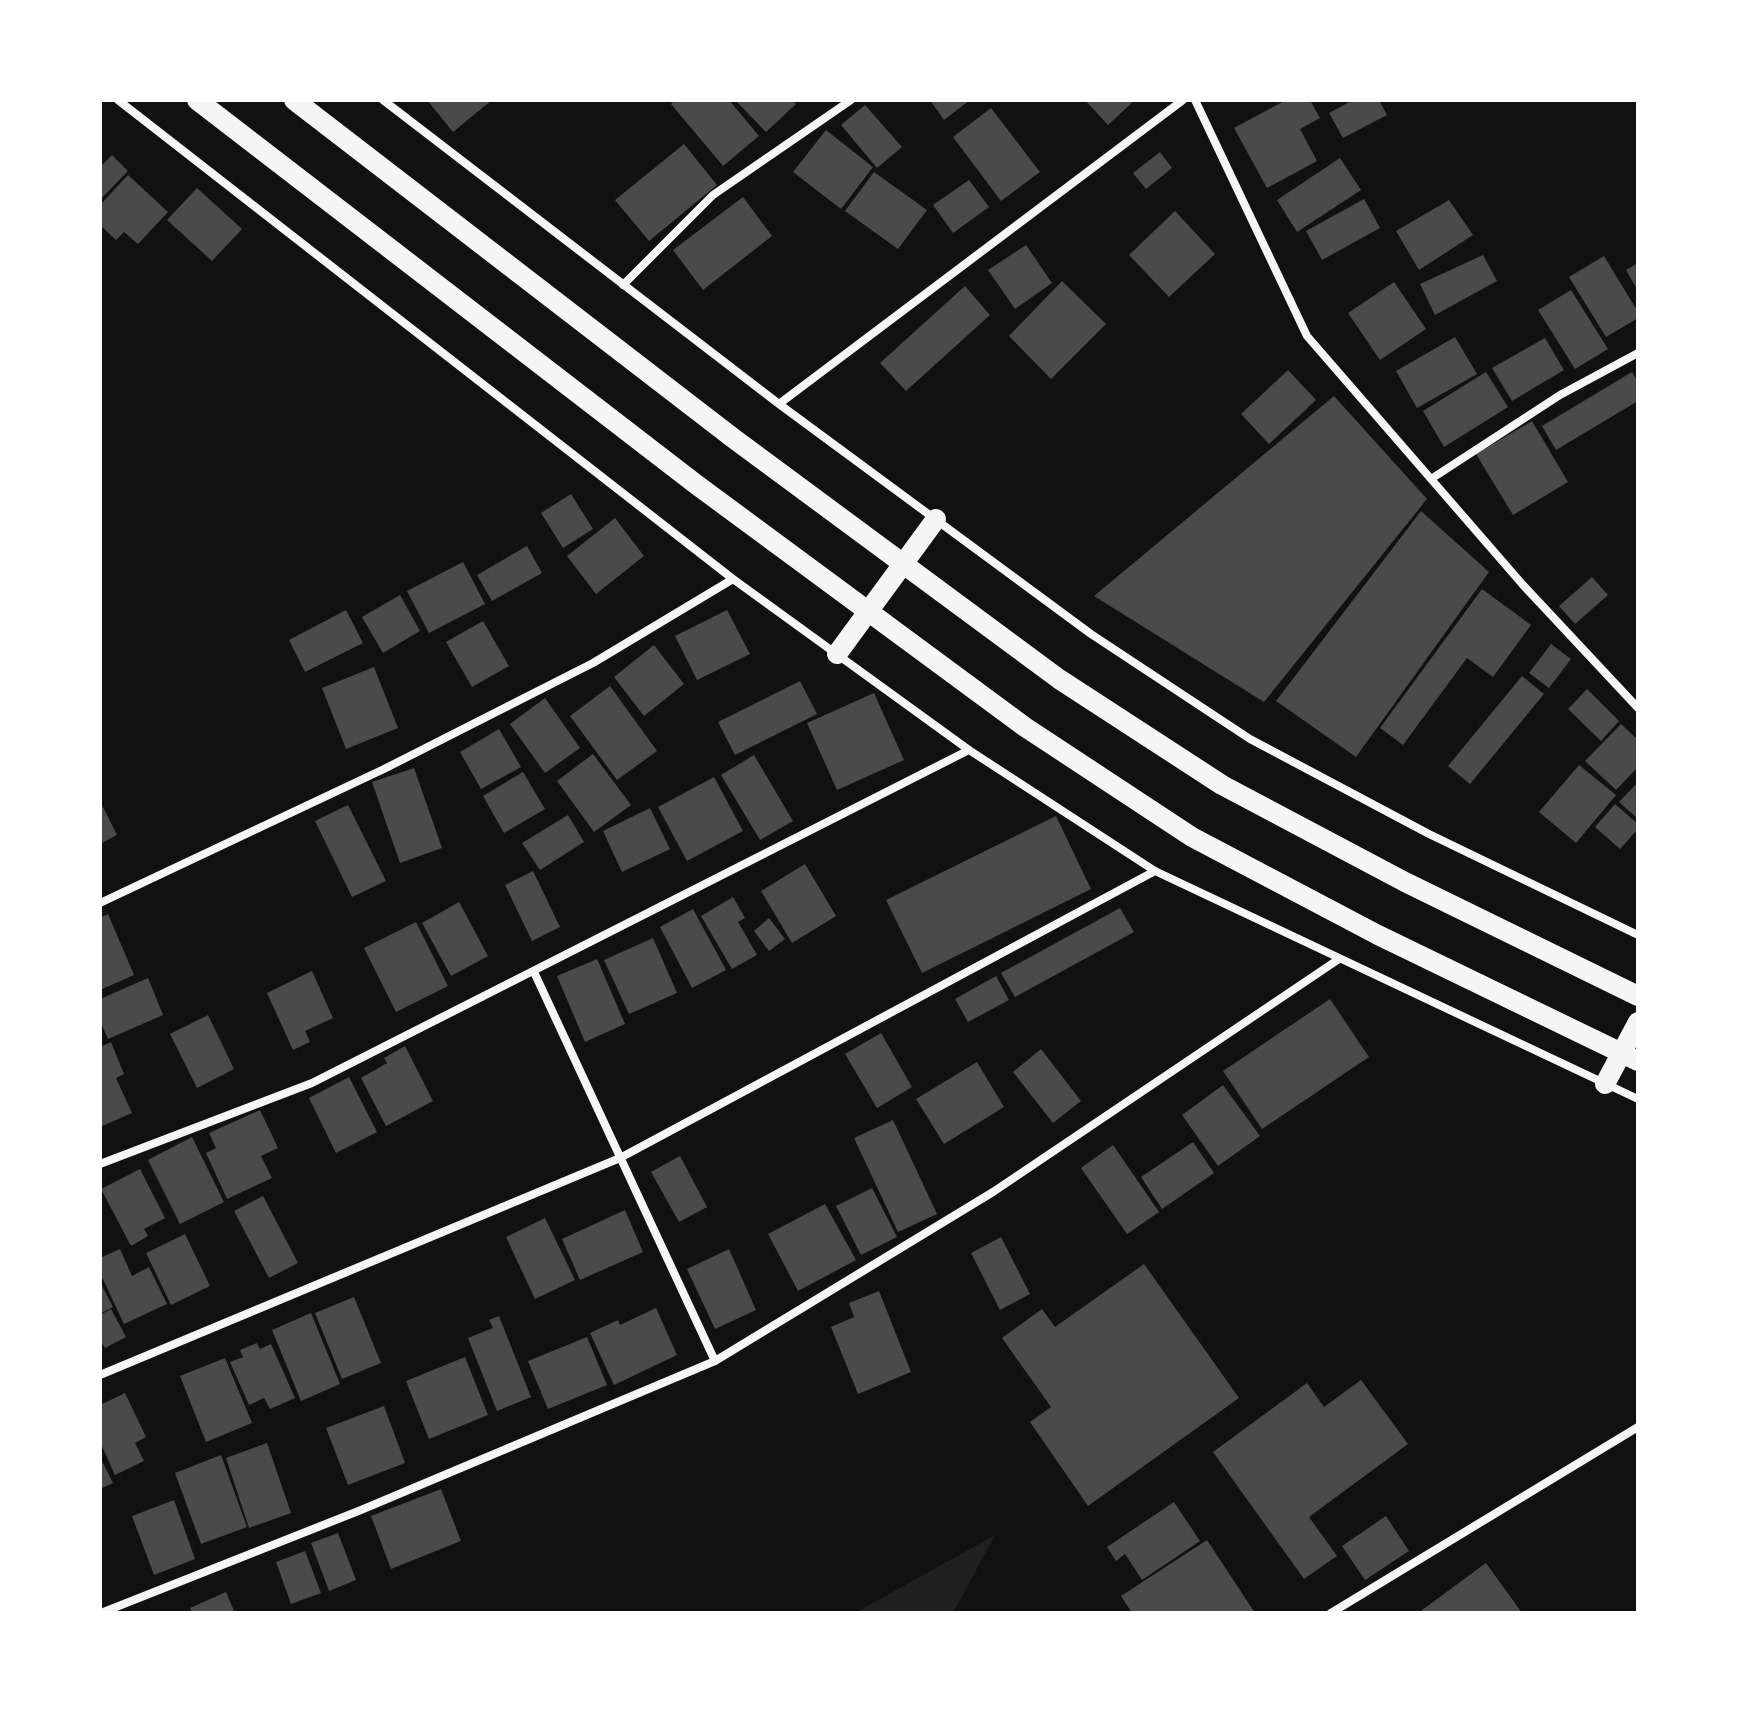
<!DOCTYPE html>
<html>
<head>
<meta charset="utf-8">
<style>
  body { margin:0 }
  #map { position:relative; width:1738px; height:1713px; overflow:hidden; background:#111; font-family:"PT Sans",sans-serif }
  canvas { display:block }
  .frame { position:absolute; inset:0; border:102px solid #fff; pointer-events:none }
</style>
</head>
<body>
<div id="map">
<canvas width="1738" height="1713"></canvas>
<div class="frame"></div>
</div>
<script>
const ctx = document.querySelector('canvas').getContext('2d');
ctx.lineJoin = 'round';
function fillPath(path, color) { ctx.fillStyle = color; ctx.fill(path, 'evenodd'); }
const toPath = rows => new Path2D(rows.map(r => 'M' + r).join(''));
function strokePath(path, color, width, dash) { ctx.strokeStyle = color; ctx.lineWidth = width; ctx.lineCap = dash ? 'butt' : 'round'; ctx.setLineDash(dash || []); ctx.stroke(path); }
const green = toPath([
  [995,1535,953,1613,855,1613]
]);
const building = toPath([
  [427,100,492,100,453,132],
  [675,100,729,100,759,136,723,166,671,104],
  [735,100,792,100,796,104,766,132],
  [930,100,970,100,944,120],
  [1085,100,1135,100,1108,125],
  [1286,100,1310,100,1320,118,1300,129,1317,161,1267,188,1234,128],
  [1353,100,1379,100,1387,115,1343,138,1329,113],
  [865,105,902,147,877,168,841,125],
  [991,108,1040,172,1001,201,953,137],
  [826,130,873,167,841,209,793,172],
  [684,144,717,185,649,241,615,200],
  [1160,152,1172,168,1146,189,1133,173],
  [112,155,128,171,100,200,100,167],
  [1340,158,1361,190,1297,232,1277,200],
  [874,172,927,210,898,249,845,211],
  [128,175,168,212,138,244,124,232,116,240,100,225,100,205],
  [969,180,989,207,953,233,933,205],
  [197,188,242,229,212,261,167,220],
  [743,197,772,236,703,290,673,250],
  [1364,199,1380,228,1322,260,1306,231],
  [1449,200,1473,235,1419,270,1396,231],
  [1175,211,1215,254,1169,297,1129,255],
  [1026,245,1052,283,1015,309,988,270],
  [1483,255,1497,281,1435,315,1420,284],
  [1604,256,1638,312,1638,318,1606,337,1569,277],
  [1638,263,1638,291,1626,270],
  [1062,281,1106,324,1051,379,1009,336],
  [1394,282,1426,329,1380,360,1348,313],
  [965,286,990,315,906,391,880,363],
  [1571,290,1608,349,1575,369,1538,310],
  [1455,337,1477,374,1417,408,1396,371],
  [1545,338,1564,370,1512,401,1492,368],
  [1288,370,1316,400,1269,444,1241,414],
  [1486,372,1508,407,1444,447,1423,411],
  [1632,372,1638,382,1638,401,1556,450,1542,426],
  [1334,396,1427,499,1264,702,1094,596],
  [1532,421,1568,482,1513,515,1476,454],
  [571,494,593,529,563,548,541,513],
  [1421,511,1489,572,1356,757,1276,701],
  [615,518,644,556,596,594,567,556],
  [527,546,542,573,492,601,477,575],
  [463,562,485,604,429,633,407,591],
  [1592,577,1608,595,1575,624,1559,606],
  [1482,589,1531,625,1493,677,1467,658,1403,745,1380,728],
  [400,595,420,631,383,653,362,617],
  [346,610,363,643,305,672,289,640],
  [727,610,750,654,697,680,675,636],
  [483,621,509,666,472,687,446,642],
  [1551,644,1571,659,1549,688,1529,673],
  [654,645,684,684,644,716,614,677],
  [374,667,398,728,346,749,322,688],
  [1522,676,1544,694,1470,784,1448,766],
  [800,681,817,714,735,755,718,722],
  [610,686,657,751,617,780,570,716],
  [1587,689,1619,721,1601,741,1568,709],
  [874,693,904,760,837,790,807,723],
  [545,698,580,748,545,773,510,724],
  [1621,724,1638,740,1638,767,1616,790,1585,761],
  [499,729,521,767,481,789,460,752],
  [593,754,631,805,594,832,557,781],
  [754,755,793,821,760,840,721,775],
  [1579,765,1616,795,1576,843,1539,812],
  [414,768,442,848,400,863,372,782],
  [523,772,545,809,504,833,483,796],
  [714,777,743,831,687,861,658,807],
  [1638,782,1638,819,1619,802],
  [100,801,117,835,100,844],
  [1615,804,1638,824,1638,829,1620,849,1595,827],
  [348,805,386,881,352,897,315,821],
  [650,808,670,849,622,872,603,831],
  [568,815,584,842,540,870,522,843],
  [1056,816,1091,889,922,973,886,900],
  [805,864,836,916,792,943,761,891],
  [533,871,560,927,532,941,505,885],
  [733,897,745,918,738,922,757,955,732,969,701,916],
  [459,902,488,956,451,976,422,923],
  [1120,908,1134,932,1015,997,1001,973],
  [693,909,726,970,692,988,660,927],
  [108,914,134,975,100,990,100,918],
  [769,918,785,939,769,951,754,931],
  [416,922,448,986,396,1012,364,948],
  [653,938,677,993,629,1014,604,960],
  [597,959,625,1024,585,1042,557,976],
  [312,971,333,1018,305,1031,310,1042,293,1050,267,993],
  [996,976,1009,1000,968,1022,955,999],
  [148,978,163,1015,108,1039,100,1021,100,999],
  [1330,999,1369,1057,1262,1129,1223,1071],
  [208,1015,234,1069,197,1088,170,1034],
  [881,1033,912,1087,877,1108,845,1054],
  [111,1042,124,1074,116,1078,132,1113,100,1127,100,1047],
  [405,1046,433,1101,386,1126,361,1078,387,1063,384,1058],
  [1041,1049,1081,1101,1053,1123,1013,1072],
  [977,1062,1004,1107,944,1144,916,1099],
  [349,1077,377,1132,336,1153,309,1098],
  [1223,1085,1260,1136,1218,1166,1182,1115],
  [260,1110,278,1148,261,1156,272,1178,227,1199,206,1153,216,1148,209,1133],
  [893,1120,937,1214,898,1232,854,1138],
  [192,1137,224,1202,180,1224,148,1160],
  [1193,1142,1214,1173,1162,1209,1141,1177],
  [1113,1145,1159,1212,1127,1234,1081,1168],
  [680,1156,707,1207,679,1222,651,1172],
  [140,1169,165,1218,144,1229,148,1236,131,1246,101,1189],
  [872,1188,897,1237,861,1255,836,1206],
  [263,1196,298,1263,269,1278,234,1211],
  [825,1204,856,1260,798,1291,768,1234],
  [625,1210,643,1252,580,1280,562,1239],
  [545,1218,575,1280,535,1299,506,1237],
  [185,1234,210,1286,171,1305,146,1253],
  [1001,1237,1030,1294,1000,1310,971,1253],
  [120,1249,132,1276,149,1267,167,1304,124,1324,100,1273,100,1258],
  [729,1249,756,1310,715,1329,687,1269],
  [1144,1264,1239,1398,1088,1506,1030,1422,1051,1407,1002,1338,1042,1309,1055,1327],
  [100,1282,113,1307,100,1314],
  [879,1291,911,1372,858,1394,831,1327,854,1317,849,1303],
  [354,1297,381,1363,342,1379,315,1313],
  [656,1308,677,1355,614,1385,590,1333,618,1320,620,1325],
  [111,1309,126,1337,105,1348,100,1340,100,1315],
  [311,1313,340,1384,301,1401,272,1330],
  [499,1316,531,1397,497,1411,468,1338,493,1328,489,1320],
  [587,1337,607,1385,548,1409,528,1361],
  [257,1343,260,1349,271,1344,295,1398,270,1409,264,1398,249,1405,230,1362,243,1357,240,1350],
  [465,1357,488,1415,429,1439,406,1381],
  [225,1358,252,1423,206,1442,180,1376],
  [1361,1380,1408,1444,1309,1517,1337,1556,1304,1579,1213,1452,1307,1383,1324,1407],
  [125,1393,146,1437,135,1443,144,1461,115,1475,100,1442,100,1405],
  [384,1406,405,1463,348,1485,326,1428],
  [267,1443,291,1513,249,1528,226,1458],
  [221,1455,247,1527,201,1544,175,1473],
  [100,1457,113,1483,100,1489],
  [441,1489,461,1541,391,1569,371,1516],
  [174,1500,195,1559,154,1575,132,1516],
  [1174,1502,1200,1541,1142,1580,1125,1554,1116,1561,1107,1547],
  [1386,1516,1409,1551,1365,1580,1342,1546],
  [338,1533,356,1580,329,1591,311,1543],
  [1207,1540,1255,1613,1132,1613,1121,1596],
  [305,1551,321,1593,291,1604,276,1562],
  [1486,1563,1522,1613,1418,1613],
  [226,1592,235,1613,192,1613,190,1608]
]);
const minor = toPath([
  [118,100,733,579,969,750,1155,871,1638,1099],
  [383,100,779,404,1091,634,1250,739,1429,834,1638,935],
  [1195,100,1307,336,1523,585,1638,708],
  [623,285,713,195,851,100],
  [779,404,1183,100],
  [1431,479,1560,395,1638,353],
  [100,903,384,769,593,663,733,579],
  [534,972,715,1361],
  [100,1164,312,1083,969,750],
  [100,1375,620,1158,1155,871],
  [101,1613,361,1510,715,1361,993,1192,1339,959],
  [1331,1613,1638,1427]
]);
const primary = toPath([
  [197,100,697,485,1025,727,1192,837,1378,935,1638,1061],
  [294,100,733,438,1059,679,1222,785,1405,882,1638,996],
  [837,654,936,519],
  [1605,1084,1638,1022]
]);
fillPath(green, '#202020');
fillPath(building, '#4a4a4a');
strokePath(minor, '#f5f5f5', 8);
strokePath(primary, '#f5f5f5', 20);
</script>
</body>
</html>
